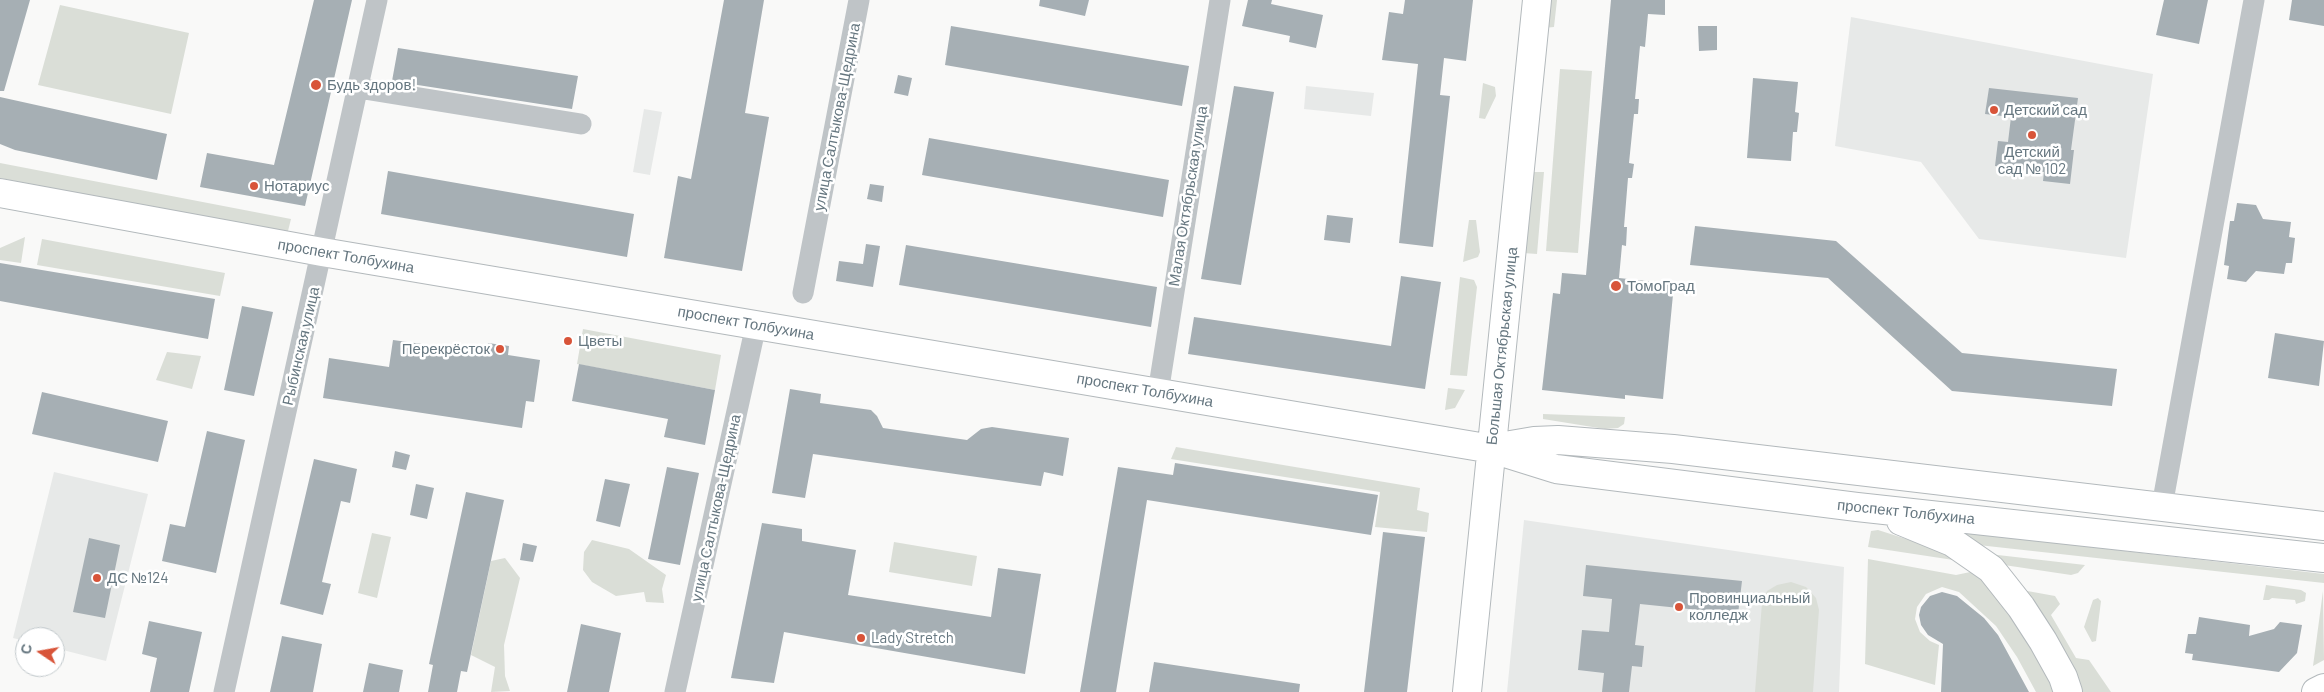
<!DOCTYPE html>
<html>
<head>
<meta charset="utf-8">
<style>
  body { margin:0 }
  #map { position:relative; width:2324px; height:692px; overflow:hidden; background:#f9f9f8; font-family:Barlow,sans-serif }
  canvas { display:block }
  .north { position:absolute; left:15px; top:627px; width:50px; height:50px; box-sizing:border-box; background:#fff; border:1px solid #c2c9cc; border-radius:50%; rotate:282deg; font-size:14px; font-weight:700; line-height:20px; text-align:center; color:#667780 }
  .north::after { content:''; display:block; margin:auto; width:18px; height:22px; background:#d85439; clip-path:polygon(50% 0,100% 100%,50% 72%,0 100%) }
</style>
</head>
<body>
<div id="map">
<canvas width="2324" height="692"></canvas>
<div class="north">С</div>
</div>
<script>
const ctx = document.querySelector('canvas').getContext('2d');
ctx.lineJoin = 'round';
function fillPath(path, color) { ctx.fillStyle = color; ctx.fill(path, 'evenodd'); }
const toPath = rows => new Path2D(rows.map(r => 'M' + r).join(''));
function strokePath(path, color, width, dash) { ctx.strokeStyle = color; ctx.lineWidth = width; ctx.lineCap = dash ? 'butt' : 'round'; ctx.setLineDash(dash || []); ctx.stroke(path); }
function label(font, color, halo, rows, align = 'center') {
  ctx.font = font + ' Barlow,sans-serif'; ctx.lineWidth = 5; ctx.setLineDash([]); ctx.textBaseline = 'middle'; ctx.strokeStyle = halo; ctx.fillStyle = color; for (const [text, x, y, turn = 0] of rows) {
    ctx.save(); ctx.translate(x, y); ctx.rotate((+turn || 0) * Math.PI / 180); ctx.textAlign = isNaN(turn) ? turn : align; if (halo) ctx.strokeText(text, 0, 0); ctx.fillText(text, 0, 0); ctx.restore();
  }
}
const built = toPath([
  [1851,17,2153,74,2126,258,1979,239,1921,162,1835,146],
  [1306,86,1374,93,1371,116,1304,109],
  [644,109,662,112,650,175,633,172],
  [54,472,148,494,106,661,55,648,55,637,25,637,25,641,13,638],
  [1524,520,1844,567,1839,692,1507,692]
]);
const green = toPath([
  [1546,0,1557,0,1554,27,1543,28],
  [60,5,189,33,171,114,38,85],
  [1560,69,1592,71,1578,253,1546,251],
  [1483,83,1495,87,1496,96,1485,119,1479,118],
  [0,163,291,219,287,235,0,178],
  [1532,172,1544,172,1537,254,1523,253],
  [1469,220,1476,220,1480,252,1478,257,1463,262],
  [25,237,21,263,0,260,0,248],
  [42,239,225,273,220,296,37,265],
  [1460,277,1474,280,1477,287,1467,376,1450,375],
  [583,329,721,355,715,390,577,364],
  [167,352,201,356,192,389,156,380],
  [1448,388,1465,390,1455,408,1445,410],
  [1543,414,1625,417,1624,424,1618,428,1605,429,1543,419],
  [1176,447,1420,488,1417,510,1429,513,1427,532,1375,527,1380,492,1171,459],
  [1878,530,1922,544,1960,561,1868,547,1871,531],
  [1952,531,2324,574,2324,583,1969,544],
  [372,533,391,537,377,598,358,593],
  [592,540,629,549,666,575,662,589,664,603,646,602,644,592,616,596,592,582,583,570,584,552],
  [894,542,977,556,972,586,889,572],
  [1989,554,2085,565,2078,573,2071,575,2004,565],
  [505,558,520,578,504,645,505,676,510,691,491,692,495,667,471,655,491,561],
  [1868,559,1956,575,1975,571,2006,601,2059,692,2036,692,2017,657,1996,626,1959,592,1942,587,1926,594,1917,607,1915,619,1920,632,1930,641,1939,645,1935,685,1865,664],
  [1791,582,1806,587,1816,598,1819,610,1813,692,1755,692,1762,603,1767,591,1777,585],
  [2266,585,2301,590,2306,593,2305,601,2296,604,2295,600,2272,598,2269,600,2263,600],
  [2022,590,2055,596,2060,604,2051,615,2076,658,2089,660,2111,692,2081,692],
  [2323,591,2324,660,2313,666],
  [2098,598,2101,601,2096,641,2092,642,2084,627,2093,600]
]);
const building = toPath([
  [0,0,30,0,4,91,0,91],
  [314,0,352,0,305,206,200,187,207,153,274,165],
  [724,0,764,0,745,113,769,117,742,271,664,258,678,176,691,179],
  [1040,0,1089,0,1085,16,1039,6],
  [1248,0,1272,0,1271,4,1323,15,1316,48,1289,42,1290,36,1242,26],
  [1405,0,1473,0,1466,61,1444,58,1440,95,1450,96,1433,247,1399,243,1418,64,1382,60,1389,12,1403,14],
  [1611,0,1665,0,1665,15,1648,14,1645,47,1640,46,1635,99,1639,99,1638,114,1634,114,1629,163,1634,164,1632,178,1628,178,1624,227,1627,227,1626,246,1622,245,1619,278,1674,284,1663,399,1625,395,1625,399,1542,390,1553,293,1560,294,1562,273,1586,275],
  [2164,0,2208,0,2199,44,2156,35],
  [2292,0,2324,0,2324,26,2289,20],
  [951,26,1189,66,1182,106,945,65],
  [1698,26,1717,26,1717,50,1699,51],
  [398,48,578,76,572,109,392,81],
  [898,75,912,78,908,96,894,93],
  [1753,78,1798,82,1795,112,1799,113,1797,132,1793,132,1791,161,1747,158],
  [1234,86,1274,92,1241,285,1201,279],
  [1989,88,2078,98,2071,150,2074,150,2070,184,2043,181,2044,172,1995,166,1998,141,2008,142,2011,117,1985,114],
  [0,97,167,134,157,180,15,150,0,144],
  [929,138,1169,180,1163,217,922,175],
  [388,171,634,214,627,257,381,214],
  [870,184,884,186,882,202,867,199],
  [2237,203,2256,205,2263,219,2291,222,2289,237,2295,238,2292,263,2286,263,2284,274,2256,271,2246,282,2227,279,2229,266,2224,265,2230,221,2234,221],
  [1327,215,1353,218,1350,243,1324,240],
  [1695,226,1836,241,1962,353,2117,369,2112,406,1952,391,1828,278,1690,265],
  [866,244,880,246,873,287,836,281,839,261,863,264],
  [906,245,1157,287,1151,327,899,285],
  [0,263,215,299,208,339,0,301],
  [1401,276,1441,282,1425,389,1188,354,1194,317,1391,346],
  [242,306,273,312,254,396,224,390],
  [2275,333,2324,341,2319,386,2268,378],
  [393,340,487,353,488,343,509,346,508,355,540,360,534,402,526,401,522,428,323,398,329,358,389,367],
  [579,364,715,390,705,445,664,437,668,419,572,401],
  [790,389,821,394,820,403,871,410,877,416,883,428,967,440,981,429,992,427,1069,438,1063,476,1044,472,1041,486,813,454,805,498,772,493],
  [42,392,168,421,158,462,32,434],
  [207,431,245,440,216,573,162,561,170,524,185,527],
  [395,451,410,455,406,470,392,467],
  [314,459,357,469,350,503,341,501,322,582,331,584,323,615,280,604],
  [1175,463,1378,495,1371,535,1147,500,1116,692,1080,692,1118,467,1173,475],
  [667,467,699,473,680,565,648,559],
  [605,479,630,484,620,527,596,521],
  [416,484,434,488,427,519,410,515],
  [466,492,504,500,467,672,461,671,457,692,428,692,433,665,429,664],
  [762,523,802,529,802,541,856,550,848,595,991,617,998,568,1041,574,1025,674,784,632,774,683,731,678],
  [1383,532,1425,537,1407,692,1364,692],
  [89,538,120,545,105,618,73,612],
  [523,543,537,546,533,562,520,560],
  [1586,565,1742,581,1738,614,1640,604,1635,645,1644,646,1642,667,1632,666,1629,692,1602,692,1604,673,1578,670,1582,630,1609,632,1612,599,1583,596],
  [1942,592,1957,596,1984,618,1998,635,2029,692,1941,692,1943,644,1928,635,1921,625,1919,615,1921,607,1930,596],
  [2199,617,2250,625,2249,636,2274,629,2280,622,2302,625,2297,653,2279,672,2192,660,2193,654,2185,653,2188,634,2196,634],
  [149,621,202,632,189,692,150,692,157,658,142,654],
  [581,624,621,633,609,692,567,692],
  [282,636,322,644,313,692,270,692],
  [1154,662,1300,684,1299,692,1149,692],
  [369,663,403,670,399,692,363,692]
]);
const minor = toPath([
  [358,88,581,124],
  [803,293,859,0],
  [1158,393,1220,0],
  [2162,506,2254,0],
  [224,692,377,0],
  [675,692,756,325]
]);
const major = toPath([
  [0,193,322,252,1492,449,1556,469,1857,507,2324,558],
  [1493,448,1534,441,1558,440,1673,449,2324,526],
  [1901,521,1952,542,1991,569,2021,607,2043,641,2063,677,2068,692],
  [1467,692,1537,0],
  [2316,692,2324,688]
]);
const markers = [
  [316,85,6,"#d85439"],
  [1994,110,5,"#d85439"],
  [2032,135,5,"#d85439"],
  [254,186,5,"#d85439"],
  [1616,286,6,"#d85439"],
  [568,341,5,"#d85439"],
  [500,349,5,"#d85439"],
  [97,578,5,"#d85439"],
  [1679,607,5,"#d85439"],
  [861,638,5,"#d85439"]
];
const poiNames = [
  ["Будь здоров!",327,85],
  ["Детский сад",2004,110],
  ["Детский",2032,152,"center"],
  ["сад № 102",2032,169,"center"],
  ["Нотариус",264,186],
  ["ТомоГрад",1627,286],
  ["Цветы",578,341],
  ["Перекрёсток",490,349,"right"],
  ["ДС №124",107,578],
  ["Провинциальный",1689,598],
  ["колледж",1689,615],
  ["Lady Stretch",871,638]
];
const streetNames = [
  ["улица Салтыкова-Щедрина",837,117,-79],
  ["Малая Октябрьская улица",1188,196,-81],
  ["проспект Толбухина",346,256,10],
  ["проспект Толбухина",746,323,10],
  ["Рыбинская улица",301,346,-77],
  ["Большая Октябрьская улица",1502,346,-84],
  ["проспект Толбухина",1145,390,10],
  ["улица Салтыкова-Щедрина",716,508,-78],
  ["проспект Толбухина",1906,512,6]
];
fillPath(built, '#e7e9e8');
fillPath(green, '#daded7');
fillPath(building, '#a6afb4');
strokePath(major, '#b3b9bc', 30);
strokePath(minor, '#bfc4c7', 21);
strokePath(major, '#fff', 28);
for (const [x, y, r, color] of markers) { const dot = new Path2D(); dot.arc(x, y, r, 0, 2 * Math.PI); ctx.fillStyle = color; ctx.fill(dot); strokePath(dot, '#fff', 2); }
label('15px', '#667780', '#fff', poiNames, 'left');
label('15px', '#667780', '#fff', streetNames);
</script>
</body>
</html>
